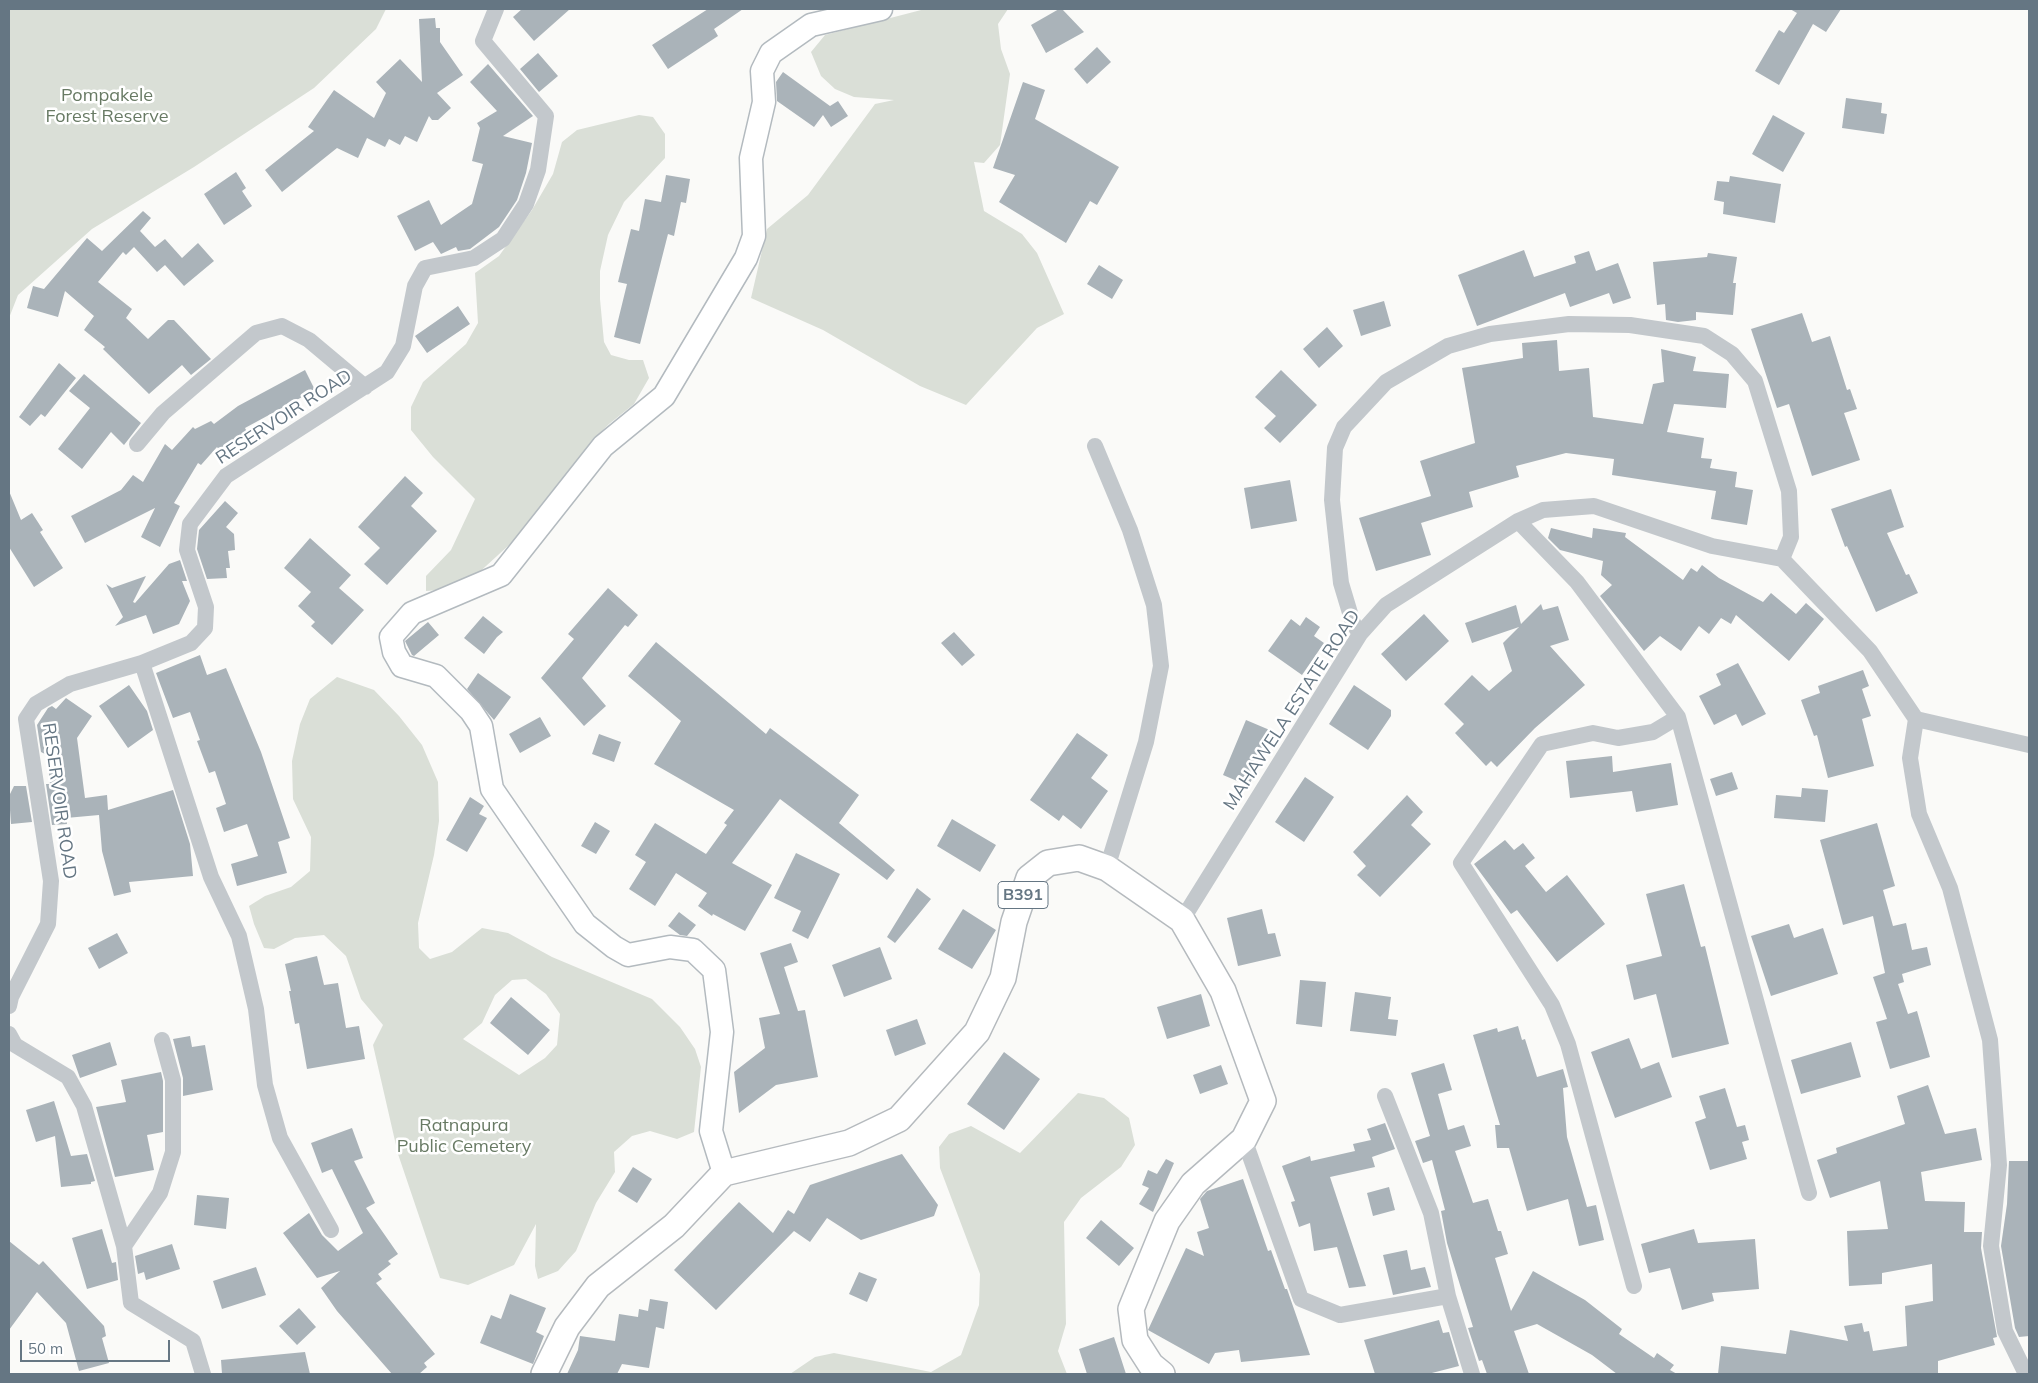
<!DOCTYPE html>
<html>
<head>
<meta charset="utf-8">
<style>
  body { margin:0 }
  #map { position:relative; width:2038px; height:1383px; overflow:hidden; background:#fafaf8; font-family:Mulish,sans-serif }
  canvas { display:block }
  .frame { position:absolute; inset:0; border:10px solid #657683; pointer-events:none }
  .scale { position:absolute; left:20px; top:1340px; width:150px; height:22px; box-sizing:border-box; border:2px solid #657683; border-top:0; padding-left:6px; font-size:15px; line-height:18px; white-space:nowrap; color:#657683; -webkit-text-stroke:4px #fff; paint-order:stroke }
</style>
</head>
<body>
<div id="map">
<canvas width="2038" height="1383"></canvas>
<div class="frame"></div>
<div class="scale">50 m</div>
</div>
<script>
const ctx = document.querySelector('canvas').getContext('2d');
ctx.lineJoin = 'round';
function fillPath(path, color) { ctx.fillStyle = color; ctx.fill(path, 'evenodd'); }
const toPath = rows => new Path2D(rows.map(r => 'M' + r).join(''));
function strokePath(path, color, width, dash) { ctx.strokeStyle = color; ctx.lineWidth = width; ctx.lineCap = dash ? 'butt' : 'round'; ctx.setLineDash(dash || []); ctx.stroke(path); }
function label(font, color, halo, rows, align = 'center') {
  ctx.font = font + ' Mulish,sans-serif'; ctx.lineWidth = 5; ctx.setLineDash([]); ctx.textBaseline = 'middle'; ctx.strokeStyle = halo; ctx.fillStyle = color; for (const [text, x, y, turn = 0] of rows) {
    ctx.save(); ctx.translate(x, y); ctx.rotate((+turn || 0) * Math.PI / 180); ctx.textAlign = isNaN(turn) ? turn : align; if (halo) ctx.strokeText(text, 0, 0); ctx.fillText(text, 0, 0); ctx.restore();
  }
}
const green = toPath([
  [9,9,386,9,376,29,314,88,194,167,92,229,18,295,9,318],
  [925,9,1008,9,998,24,1001,49,1010,74,1000,145,984,163,974,162,984,211,1022,234,1037,253,1064,314,1037,328,966,405,920,386,823,330,751,298,767,229,808,195,875,104,894,100,854,97,835,89,821,76,811,52,825,35],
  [639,115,653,117,665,134,665,158,624,202,608,235,600,271,600,299,604,342,611,355,629,360,643,360,649,378,634,404,609,424,590,443,531,525,474,577,455,589,426,591,426,576,451,550,475,499,433,457,411,430,411,407,423,382,466,344,478,323,475,273,499,256,532,210,553,174,562,142,577,130],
  [337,677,374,690,399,716,422,745,438,782,439,821,434,855,418,923,419,948,430,959,452,952,482,928,508,933,552,957,652,999,680,1027,695,1049,701,1067,694,1132,677,1139,650,1131,632,1136,614,1152,615,1172,596,1203,576,1251,558,1271,538,1279,535,1266,536,1224,514,1265,468,1285,440,1278,398,1154,373,1045,383,1025,361,999,346,956,324,935,295,938,274,949,264,948,254,924,249,906,265,896,291,887,310,871,311,837,293,799,292,761,300,724,310,699],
  [526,979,546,994,560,1014,557,1045,545,1058,519,1075,463,1039,482,1023,495,995,512,980],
  [1078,1093,1104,1098,1129,1118,1135,1145,1121,1167,1081,1198,1064,1222,1066,1324,1058,1351,1067,1374,790,1374,815,1357,834,1353,931,1372,961,1355,979,1305,980,1274,940,1168,939,1147,949,1134,971,1126,1020,1153]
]);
const building = toPath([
  [522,9,570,9,534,41,513,17],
  [708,9,743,9,714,29,718,36,668,69,652,45],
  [1059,9,1062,9,1084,32,1046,53,1031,25],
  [1790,9,1841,9,1826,32,1813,24,1779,85,1755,71,1779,30,1784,33,1797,13],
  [435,18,436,28,440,28,440,42,463,75,437,93,451,108,438,120,432,120,429,116,417,142,405,136,400,145,389,139,385,147,367,138,358,158,337,148,282,192,265,170,314,131,308,127,334,90,374,118,386,93,376,82,400,59,422,82,419,19],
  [1097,47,1111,62,1087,84,1074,69],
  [538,53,558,76,539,92,520,69],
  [488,64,533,116,503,136,532,143,526,173,517,200,499,227,470,249,458,251,456,247,441,254,433,242,415,251,397,216,429,200,441,225,472,204,483,164,472,161,480,128,477,123,497,111,470,82],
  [783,72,830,106,838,101,848,116,831,127,823,115,814,127,777,101,776,82],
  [1023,82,1045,90,1035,119,1119,167,1097,205,1090,201,1066,243,999,202,1015,175,993,168],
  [1846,98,1882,103,1881,113,1887,114,1884,134,1842,128],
  [1773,115,1805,133,1783,172,1752,154],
  [236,172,246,188,242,191,252,206,224,225,204,194],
  [666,175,690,179,686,203,681,202,674,236,668,234,640,344,614,337,627,284,618,282,631,229,639,231,645,199,661,202],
  [1730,176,1781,184,1775,223,1723,214,1724,202,1714,200,1717,181,1729,182],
  [143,211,151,218,140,231,155,247,165,239,182,258,198,243,214,261,184,286,165,265,157,272,134,247,126,255,123,252,98,282,132,309,126,318,148,339,168,320,174,320,211,359,191,375,182,365,149,394,103,349,105,347,84,330,94,316,65,291,58,317,27,308,33,286,44,289,87,238,102,251],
  [1524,250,1534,277,1576,263,1574,256,1589,251,1596,271,1618,263,1631,298,1613,304,1609,293,1570,307,1565,293,1477,326,1458,275],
  [1708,253,1737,257,1733,283,1736,283,1733,315,1696,312,1696,320,1678,322,1666,320,1665,304,1657,305,1653,262,1707,257],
  [1099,265,1123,280,1112,299,1087,284],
  [1384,301,1391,326,1361,336,1353,310],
  [458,306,470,324,427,353,415,336],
  [1802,313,1812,342,1830,336,1847,390,1850,389,1857,409,1844,413,1860,460,1812,476,1789,404,1777,408,1751,329],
  [1327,327,1343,346,1319,368,1303,349],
  [1557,340,1559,371,1589,368,1593,417,1643,424,1653,384,1664,382,1661,349,1696,357,1693,371,1729,374,1726,408,1674,404,1667,432,1704,438,1701,458,1712,459,1710,468,1737,472,1735,487,1753,490,1747,525,1711,519,1716,491,1612,475,1614,459,1566,453,1516,466,1519,477,1469,492,1473,507,1421,523,1431,555,1376,571,1359,518,1431,496,1420,461,1475,443,1462,368,1523,358,1522,343],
  [59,363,76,378,45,417,41,414,30,426,19,417],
  [305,370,315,390,245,428,247,432,237,440,242,447,226,459,217,447,201,465,198,463,174,503,180,506,160,547,141,537,155,508,85,543,71,516,121,490,133,475,143,482,165,444,172,450,193,427,195,429,211,421,214,424,238,406],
  [1281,370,1317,405,1280,443,1264,428,1276,416,1255,397],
  [84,374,141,423,124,445,111,432,82,469,58,449,90,408,69,391],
  [405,476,423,493,411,506,437,531,387,585,364,564,380,548,358,527],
  [1290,480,1297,521,1251,529,1244,488],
  [1891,489,1904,527,1887,533,1906,575,1909,574,1918,593,1876,612,1847,546,1845,547,1831,509],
  [9,491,21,520,32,513,43,530,40,532,63,568,34,587,9,547],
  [225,501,238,513,226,527,234,534,235,550,228,551,230,568,226,568,227,578,207,579,197,549,199,530],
  [1551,528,1592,538,1593,528,1626,533,1625,537,1683,580,1691,568,1697,572,1702,565,1719,578,1763,602,1771,593,1796,614,1806,603,1824,619,1789,661,1736,615,1731,624,1721,618,1709,634,1699,626,1681,651,1660,636,1644,651,1600,596,1612,585,1601,575,1603,561,1560,550,1548,538],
  [310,538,351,575,339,588,364,610,332,645,311,626,315,622,298,606,311,592,284,568],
  [180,560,187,581,182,581,190,601,179,624,153,634,146,615,115,626,123,617,106,584,112,588,146,576,133,602,135,603,169,564],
  [608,588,638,615,628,627,625,625,582,678,606,706,584,726,541,678,574,639,568,634],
  [1541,604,1543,610,1558,606,1569,640,1550,646,1585,685,1535,728,1497,767,1491,761,1486,766,1455,733,1464,724,1444,704,1472,675,1489,691,1512,671,1503,643,1519,627,1472,643,1465,623,1516,605,1521,624],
  [1424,614,1449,641,1406,681,1381,654],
  [483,616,503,632,497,637,484,654,464,638],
  [1306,617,1320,627,1314,636,1324,643,1302,675,1268,651,1291,619,1300,626],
  [428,622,439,635,414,656,412,655,405,641],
  [954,632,975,655,962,666,941,643],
  [656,642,766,734,770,728,859,795,839,823,895,870,887,880,780,799,732,863,772,885,745,931,713,914,712,916,698,906,707,893,676,873,655,906,629,889,646,862,635,855,655,823,706,854,727,825,724,823,734,810,654,764,681,721,628,676],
  [200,655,207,675,226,668,261,752,290,838,278,842,287,873,237,886,231,864,258,856,247,824,224,832,216,808,226,804,215,771,209,773,197,741,200,740,190,712,173,718,156,673],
  [1738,663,1766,714,1742,726,1736,714,1714,725,1699,696,1721,685,1716,674],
  [1863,670,1869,686,1862,689,1871,716,1862,719,1874,766,1828,778,1817,735,1814,736,1801,700,1820,693,1818,686],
  [478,673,511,697,494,720,467,689],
  [129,685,147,711,153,730,128,748,99,706],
  [1354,685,1391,710,1391,716,1368,750,1329,724],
  [66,698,92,716,77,738,85,798,107,795,108,810,173,790,190,844,193,876,129,882,131,892,114,896,102,851,99,815,66,818,67,824,52,825,46,784,50,784,47,755,41,752,37,725,48,708,52,706,56,709],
  [540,717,551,736,520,753,509,734],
  [1246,720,1272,731,1249,786,1223,775],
  [1077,733,1108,755,1091,778,1108,791,1081,829,1063,815,1059,821,1030,800],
  [599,734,621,742,614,762,592,754],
  [1612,756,1613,772,1671,763,1678,805,1636,812,1632,791,1570,798,1566,761],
  [1732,772,1738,789,1716,796,1710,779],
  [1305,777,1334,797,1304,842,1275,822],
  [14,786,26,786,32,822,11,824,9,796],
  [1802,788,1828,790,1825,822,1774,818,1776,795,1801,797],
  [1407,795,1423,812,1411,825,1431,844,1380,897,1357,875,1366,866,1353,852],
  [470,797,484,806,479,814,487,818,467,852,446,840],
  [952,819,996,845,980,872,937,846],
  [595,822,610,831,596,854,581,846],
  [1877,823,1895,886,1883,890,1893,926,1906,923,1912,950,1927,947,1931,965,1902,974,1904,982,1898,984,1908,1014,1917,1011,1930,1057,1890,1069,1876,1022,1887,1019,1873,977,1885,973,1873,916,1843,925,1820,840],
  [1505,840,1514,850,1523,843,1535,858,1525,866,1546,892,1567,875,1605,924,1557,962,1517,910,1511,914,1474,864],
  [796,853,840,874,808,939,792,931,801,911,774,898],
  [1684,884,1701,947,1705,946,1729,1044,1672,1058,1656,994,1634,1000,1626,965,1662,956,1646,894],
  [917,888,931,899,895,943,887,937],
  [963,909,996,930,972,969,938,949],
  [1262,909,1268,934,1275,933,1281,956,1238,966,1227,918],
  [679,912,696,925,687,936,680,935,668,926],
  [1789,924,1794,938,1823,928,1838,974,1771,996,1751,936],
  [117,933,128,953,99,969,88,948],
  [791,943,798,962,784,967,798,1011,805,1010,818,1077,776,1085,739,1113,734,1072,765,1048,759,1018,780,1014,760,953],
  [880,947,892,979,844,997,832,965],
  [317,956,324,985,338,983,346,1028,359,1026,365,1059,307,1069,299,1023,295,1024,289,991,291,991,285,964],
  [1300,980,1326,982,1322,1027,1296,1024],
  [1355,992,1391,997,1388,1019,1398,1020,1396,1036,1350,1031],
  [1201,994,1210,1026,1167,1039,1157,1007],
  [511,997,550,1030,528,1055,490,1023],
  [917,1019,926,1044,895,1056,886,1030],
  [1518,1026,1522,1040,1525,1039,1537,1077,1563,1069,1568,1087,1563,1088,1567,1137,1587,1207,1596,1205,1604,1240,1579,1246,1568,1199,1527,1211,1509,1148,1497,1148,1495,1125,1500,1125,1473,1035,1497,1028,1498,1032],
  [190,1036,192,1047,205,1045,213,1090,183,1096,183,1078,173,1039],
  [1629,1038,1641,1069,1659,1062,1672,1097,1615,1118,1591,1052],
  [110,1042,117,1065,80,1078,72,1055],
  [1851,1042,1861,1077,1801,1094,1791,1060],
  [1004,1052,1040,1079,1004,1130,967,1104],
  [1444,1063,1452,1090,1438,1094,1448,1130,1464,1125,1471,1146,1455,1151,1473,1203,1488,1199,1498,1231,1501,1231,1508,1254,1495,1258,1511,1311,1533,1271,1585,1300,1622,1329,1619,1334,1654,1358,1657,1353,1674,1365,1670,1370,1677,1374,1617,1374,1592,1355,1537,1324,1514,1331,1529,1374,1487,1374,1482,1360,1479,1361,1468,1328,1473,1327,1447,1243,1441,1211,1445,1210,1432,1160,1423,1163,1415,1141,1430,1136,1411,1073],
  [1221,1065,1228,1084,1200,1094,1193,1075],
  [161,1072,163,1081,163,1132,147,1135,154,1170,115,1177,96,1107,126,1102,121,1080],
  [1928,1085,1945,1134,1976,1128,1982,1160,1921,1172,1925,1201,1965,1202,1964,1232,1982,1232,1981,1248,1997,1337,1993,1338,1995,1345,1938,1361,1938,1374,1718,1374,1721,1346,1786,1354,1790,1330,1848,1341,1844,1326,1862,1323,1864,1332,1869,1331,1873,1351,1907,1346,1905,1306,1933,1301,1932,1264,1882,1273,1882,1284,1849,1286,1847,1231,1888,1229,1880,1181,1830,1198,1817,1160,1837,1153,1836,1148,1905,1124,1897,1096],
  [1725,1088,1737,1127,1745,1125,1749,1140,1742,1142,1747,1159,1710,1170,1695,1122,1706,1118,1699,1096],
  [54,1101,71,1156,87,1154,95,1181,91,1182,91,1184,61,1187,55,1136,36,1142,26,1110],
  [1385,1123,1395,1149,1372,1157,1375,1167,1330,1177,1366,1286,1349,1288,1337,1247,1314,1251,1310,1223,1299,1227,1291,1202,1295,1201,1282,1166,1310,1156,1311,1161,1355,1151,1353,1144,1371,1140,1367,1129],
  [352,1128,363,1158,354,1161,375,1203,366,1208,398,1254,388,1261,391,1264,378,1274,382,1279,376,1283,435,1354,424,1363,427,1367,419,1374,392,1374,337,1311,321,1288,340,1271,317,1278,283,1233,309,1213,322,1235,338,1251,363,1233,332,1169,322,1173,311,1143],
  [902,1154,938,1205,934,1216,861,1240,827,1218,810,1242,794,1231,716,1310,674,1270,739,1202,773,1233,788,1210,794,1214,810,1185],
  [1166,1159,1174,1163,1153,1212,1139,1204,1149,1188,1142,1185,1148,1170,1157,1174],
  [2009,1161,2029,1161,2029,1336,2019,1337,2015,1328,2001,1246,2007,1204],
  [633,1167,652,1179,637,1203,618,1191],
  [1243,1179,1268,1251,1271,1250,1285,1289,1287,1289,1310,1355,1241,1362,1239,1350,1215,1353,1209,1364,1148,1330,1186,1248,1204,1256,1197,1232,1209,1228,1200,1199,1207,1191],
  [1389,1187,1395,1210,1373,1216,1367,1193],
  [197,1195,229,1198,226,1229,194,1225],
  [1101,1220,1134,1248,1119,1266,1086,1238],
  [102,1229,112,1263,116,1262,118,1280,87,1289,72,1238],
  [1694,1229,1698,1243,1755,1239,1759,1289,1712,1293,1714,1301,1682,1310,1670,1268,1649,1273,1641,1244],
  [9,1241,39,1265,43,1261,104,1326,106,1336,102,1338,109,1363,79,1371,66,1323,37,1292,9,1330],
  [172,1244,180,1269,146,1280,144,1272,138,1274,135,1256],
  [1407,1250,1411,1270,1425,1267,1431,1287,1393,1295,1383,1255],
  [256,1267,266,1295,222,1309,213,1281],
  [859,1272,877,1279,867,1302,849,1294],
  [510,1294,546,1308,536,1332,544,1336,533,1364,480,1343,491,1315,501,1319],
  [650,1299,668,1302,664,1329,656,1327,649,1368,622,1364,617,1374,567,1374,578,1350,580,1336,615,1341,619,1314,638,1317,639,1309,648,1311],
  [299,1308,316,1327,297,1345,279,1326],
  [1439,1320,1443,1333,1449,1332,1459,1366,1428,1374,1375,1374,1364,1340],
  [1114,1337,1126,1374,1087,1374,1079,1349],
  [305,1352,310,1374,222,1374,221,1360]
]);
const street = toPath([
  [137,444,163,413,256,333,282,326,309,340,365,387],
  [1095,446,1130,530,1154,605,1161,666,1146,742,1107,868],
  [1518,521,1577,582,1678,717,1809,1193],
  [1360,634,1353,623,1341,583,1332,500,1335,448,1344,427,1386,382,1448,346,1490,334,1569,324,1630,325,1704,336,1732,354,1755,381,1789,491,1791,537,1782,559],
  [142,663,211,877,239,936,256,1009,265,1085,280,1138,331,1230],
  [1916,719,1910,758,1919,814,1950,888,1990,1040,1999,1165,1991,1246,2005,1331,2026,1374],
  [1182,920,1360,634,1386,605,1518,521,1543,510,1594,506,1712,546,1782,559,1870,651,1916,719,2029,745],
  [9,1006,11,997,48,924,51,881,26,719,36,704,70,684,142,663,191,643,205,628,206,607,187,550,190,524,226,476,387,372,403,346,415,286,425,268,474,258,503,239,526,204,538,170,546,116,483,41,496,9],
  [9,1034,15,1045,68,1077,84,1106,124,1246,131,1303,193,1341,203,1374],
  [1385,1096,1431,1213,1448,1296,1472,1374],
  [1244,1139,1301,1299,1340,1315,1448,1296],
  [124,1246,160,1193,173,1152,173,1080,162,1040],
  [1634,1286,1568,1044,1552,1005,1461,863,1542,744,1593,733,1618,738,1653,732,1678,717]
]);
const secondary = toPath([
  [724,1173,711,1131,722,1032,714,970,693,950,670,947,628,955,614,947,585,924,492,789,481,726,471,711,436,676,402,666,394,652,391,637,412,613,501,575,603,446,664,396,746,258,754,236,751,158,764,102,762,71,771,53,811,25,881,9]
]);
const primary = toPath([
  [544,1374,567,1327,598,1286,674,1226,724,1173,849,1143,899,1119,977,1032,1003,978,1014,922,1029,878,1048,863,1079,858,1107,868,1182,920,1223,991,1263,1101,1244,1139,1193,1184,1167,1221,1131,1309,1135,1340,1151,1365,1162,1374]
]);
const shields = [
  [1023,895,50]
];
const shieldNames = [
  ["B391",1023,895]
];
const parkNames = [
  ["Pompakele",107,96],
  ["Forest Reserve",107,117],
  ["Ratnapura",464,1126],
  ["Public Cemetery",464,1147]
];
const streetNames = [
  ["RESERVOIR ROAD",284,417,-33],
  ["MAHAWELA ESTATE ROAD",1292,710,-57],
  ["RESERVOIR ROAD",59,801,82]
];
fillPath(green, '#dadfd7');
fillPath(building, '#aab3b9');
strokePath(secondary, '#b3babf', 25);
strokePath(primary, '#b5babe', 28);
strokePath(street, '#c3c8cc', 16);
strokePath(secondary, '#fff', 22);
strokePath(primary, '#fff', 25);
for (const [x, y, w] of shields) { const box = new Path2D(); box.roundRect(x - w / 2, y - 13.5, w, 27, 4); ctx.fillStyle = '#fff'; ctx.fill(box); strokePath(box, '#657683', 1); }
label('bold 16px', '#657683', null, shieldNames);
label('18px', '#687a64', '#fff', parkNames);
label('18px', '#657683', '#fff', streetNames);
</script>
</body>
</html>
